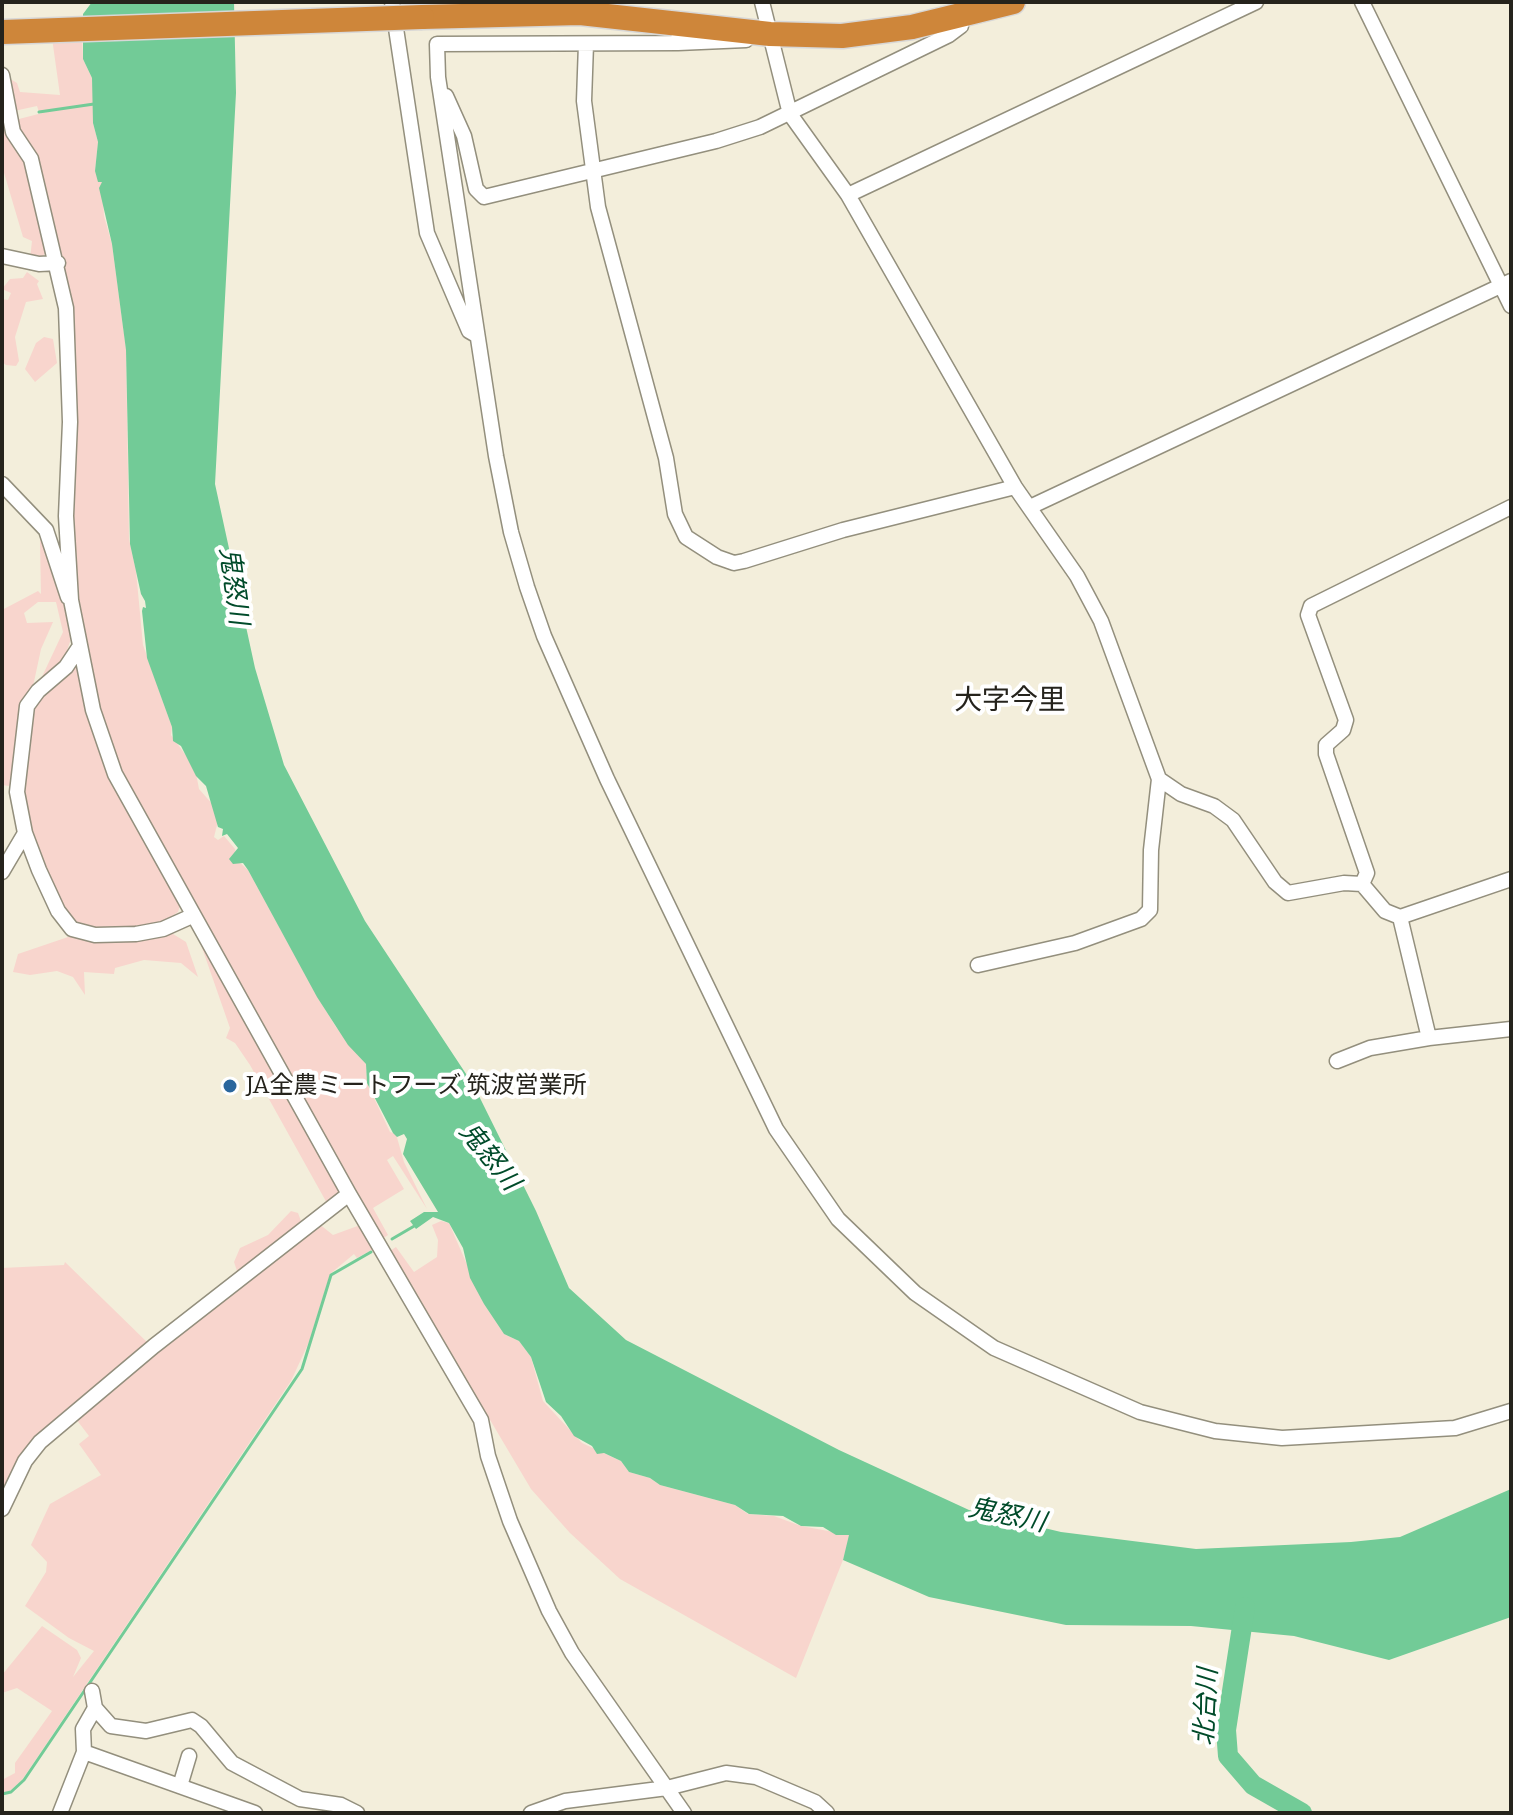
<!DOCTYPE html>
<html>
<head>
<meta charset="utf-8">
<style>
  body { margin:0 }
  #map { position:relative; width:1513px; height:1815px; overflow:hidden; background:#f3eedb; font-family:Bitter,serif }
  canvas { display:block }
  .frame { position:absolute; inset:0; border:4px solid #25231c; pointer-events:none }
</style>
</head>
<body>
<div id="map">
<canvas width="1513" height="1815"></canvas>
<div class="frame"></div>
</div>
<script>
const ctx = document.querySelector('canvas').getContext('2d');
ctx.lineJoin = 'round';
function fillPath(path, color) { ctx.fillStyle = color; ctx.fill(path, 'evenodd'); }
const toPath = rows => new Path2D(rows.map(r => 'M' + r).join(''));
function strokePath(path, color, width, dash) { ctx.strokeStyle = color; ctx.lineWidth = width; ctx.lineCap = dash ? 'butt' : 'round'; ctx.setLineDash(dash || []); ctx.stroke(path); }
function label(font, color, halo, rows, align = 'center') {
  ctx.font = font + ' Bitter,"Noto Sans JP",serif'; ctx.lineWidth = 8; ctx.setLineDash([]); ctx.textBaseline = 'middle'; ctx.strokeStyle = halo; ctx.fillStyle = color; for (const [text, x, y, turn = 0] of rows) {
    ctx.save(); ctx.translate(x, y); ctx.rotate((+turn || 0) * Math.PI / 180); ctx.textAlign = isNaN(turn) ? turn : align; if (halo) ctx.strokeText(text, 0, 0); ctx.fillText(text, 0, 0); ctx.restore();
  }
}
const green = toPath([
  [82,36,83,59,92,78,95,100,93,123,98,142,95,171,102,182,104,216,112,244,126,349,129,539,136,571,143,645,172,727,171,735,195,768,199,789,214,806,218,821,214,837,218,840,224,836,235,849,239,862,248,870,317,996,336,1027,366,1064,367,1083,390,1132,396,1134,404,1162,427,1209,393,1156,387,1160,404,1189,373,1208,388,1235,382,1239,120,773,102,721,80,621,73,553,67,294,36,154,15,120,54,110,39,112,37,106,14,111,7,77,17,83,20,92,60,95,52,38],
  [2,89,49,248,40,260,30,259,32,241,23,237,2,166],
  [27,272,39,281,37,284,43,299,26,302,15,337,19,361,16,366,6,365,2,362,2,299,8,300,11,293,2,289,10,279,23,278],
  [44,337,53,339,57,363,35,382,25,369,36,343],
  [45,533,68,610,72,636,62,665,40,681,63,632,56,602,38,602,24,613,27,623,53,622,41,649,13,780,9,786,2,785,2,610,38,591,41,594,40,542],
  [76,662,106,771,180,906,178,912,158,926,110,932,80,927,64,913,31,834,22,791,34,703],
  [173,934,186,942,198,977,181,963,144,960,115,968,114,974,84,972,85,995,73,977,57,971,30,975,13,972,18,954,71,936,106,940],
  [200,942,340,1189,339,1196,328,1205,250,1065,235,1043,226,1038,230,1028],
  [291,1211,298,1213,301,1221,238,1274,234,1262,240,1248,268,1235],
  [441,1221,449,1223,484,1304,504,1334,519,1341,531,1357,543,1401,582,1443,621,1461,629,1472,650,1478,660,1485,735,1505,748,1514,774,1516,801,1526,850,1535,843,1560,796,1678,620,1579,570,1533,531,1489,390,1251,396,1247,414,1272,437,1257,438,1240,432,1225],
  [318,1223,333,1235,363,1224,377,1247,357,1258,354,1254,330,1274,309,1342,291,1381,22,1780,10,1791,2,1793,2,1780,15,1773,15,1763,52,1711,17,1688,2,1693,2,1675,42,1626,77,1650,81,1658,73,1677,94,1651,69,1638,25,1606,46,1572,47,1562,31,1545,50,1504,101,1475,79,1444,89,1436,76,1419],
  [65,1262,150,1345,34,1438,19,1458,2,1494,2,1268,64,1265]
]);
const water = toPath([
  [92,2,234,2,236,93,215,484,255,668,284,765,365,921,474,1086,536,1211,569,1288,626,1340,839,1450,969,1510,1061,1532,1196,1549,1351,1542,1400,1537,1511,1489,1511,1617,1389,1660,1294,1636,1191,1626,1066,1625,929,1597,843,1560,849,1535,836,1535,823,1527,801,1526,783,1516,749,1514,735,1505,660,1485,650,1478,629,1472,621,1461,604,1453,597,1454,592,1446,574,1436,561,1416,546,1402,531,1357,519,1341,504,1334,484,1304,470,1278,463,1248,449,1223,433,1217,416,1229,410,1221,424,1212,438,1212,403,1154,407,1139,404,1134,397,1137,393,1133,367,1083,366,1064,348,1045,317,997,248,870,243,863,233,864,229,859,238,848,227,834,222,836,223,829,218,827,206,786,196,776,181,746,173,741,172,727,147,658,142,611,143,607,146,608,145,601,141,594,130,544,126,350,112,244,99,188,102,182,98,182,95,171,98,142,93,123,92,78,83,59,83,14]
]);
const stream = toPath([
  [39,112,94,104],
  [392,1239,416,1225],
  [2,1794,11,1792,24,1780,302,1369,331,1275,371,1252]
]);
const river = toPath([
  [1245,1607,1226,1730,1228,1756,1253,1785,1302,1813]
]);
const street = toPath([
  [392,2,427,233,469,331,476,335],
  [762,2,790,114,848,195,1015,487,1077,576,1101,621,1159,779,1151,850,1150,910,1141,919,1075,943,978,965],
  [1362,2,1511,306],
  [680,22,678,43,437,44,438,77,496,456,511,532,527,587,544,636,607,779,776,1129,838,1219,915,1293,994,1348,1140,1412,1215,1431,1282,1438,1455,1428,1511,1411],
  [678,43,746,40],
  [586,44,584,101,598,207,666,458,675,514,686,537,717,557,734,563,744,561,843,530,1015,487],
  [2,75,13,132,31,159,66,308,70,422,66,516,71,600,93,710,115,774,349,1194,481,1420,488,1456,510,1521,549,1611,572,1653,684,1813],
  [446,96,464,136,476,189,484,197,716,141,760,127,949,35,961,26,962,16],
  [848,195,1256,2],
  [2,256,39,264,58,263],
  [2,484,46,530,68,597],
  [1030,507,1511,281],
  [78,649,66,667,38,691,27,706,17,792,25,833,39,870,58,911,72,929,95,935,136,934,163,929,192,916],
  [1159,779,1181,794,1214,806,1233,820,1275,882,1288,893,1344,883,1362,884,1385,911,1400,917,1511,879],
  [2,872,25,833],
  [1362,884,1367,873,1326,754,1326,745,1343,730,1346,720,1308,615,1311,606,1511,507],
  [1400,917,1429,1038,1511,1029],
  [1337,1061,1370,1048,1429,1038],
  [2,1509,25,1461,40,1442,154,1346,349,1194],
  [92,1691,95,1708,111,1726,146,1731,192,1720,201,1726,232,1763,300,1799,341,1805,357,1813],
  [84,1752,255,1813],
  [180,1786,189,1756],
  [60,1813,84,1752,83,1729,95,1708],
  [531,1813,565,1801,667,1788,726,1773,756,1777,815,1802,827,1813]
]);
const highway = toPath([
  [422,17,580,13,770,34,842,36,912,27,1013,2]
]);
const highwayBridge = toPath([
  [3,32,422,17]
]);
const markers = [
  [230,1086,8,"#2a669d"]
];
const poiNames = [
  ["JA全農ミートフーズ 筑波営業所",246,1086]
];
const waterNames = [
  ["鬼怒川",233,586,82],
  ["鬼怒川",489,1157,51],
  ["鬼怒川",1007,1516,12],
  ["北台川",1207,1707,-87]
];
const quarterNames = [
  ["大字今里",1010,701]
];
fillPath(green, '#f8d5cd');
fillPath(water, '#72cb97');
strokePath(stream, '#72cb97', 3);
strokePath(river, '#72cb97', 20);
strokePath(street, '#938f7d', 17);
strokePath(highway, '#d8d7d6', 27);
strokePath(street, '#fff', 14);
strokePath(highway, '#ce863a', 24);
strokePath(highwayBridge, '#d8d7d6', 27, []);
strokePath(highwayBridge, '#ce863a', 24);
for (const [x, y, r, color] of markers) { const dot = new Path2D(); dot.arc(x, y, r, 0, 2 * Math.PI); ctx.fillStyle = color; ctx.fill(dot); strokePath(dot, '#fff', 3); }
label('24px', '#25231c', '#fff', poiNames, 'left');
label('italic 26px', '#004b2a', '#fff', waterNames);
label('28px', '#25231c', '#fff', quarterNames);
</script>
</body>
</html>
